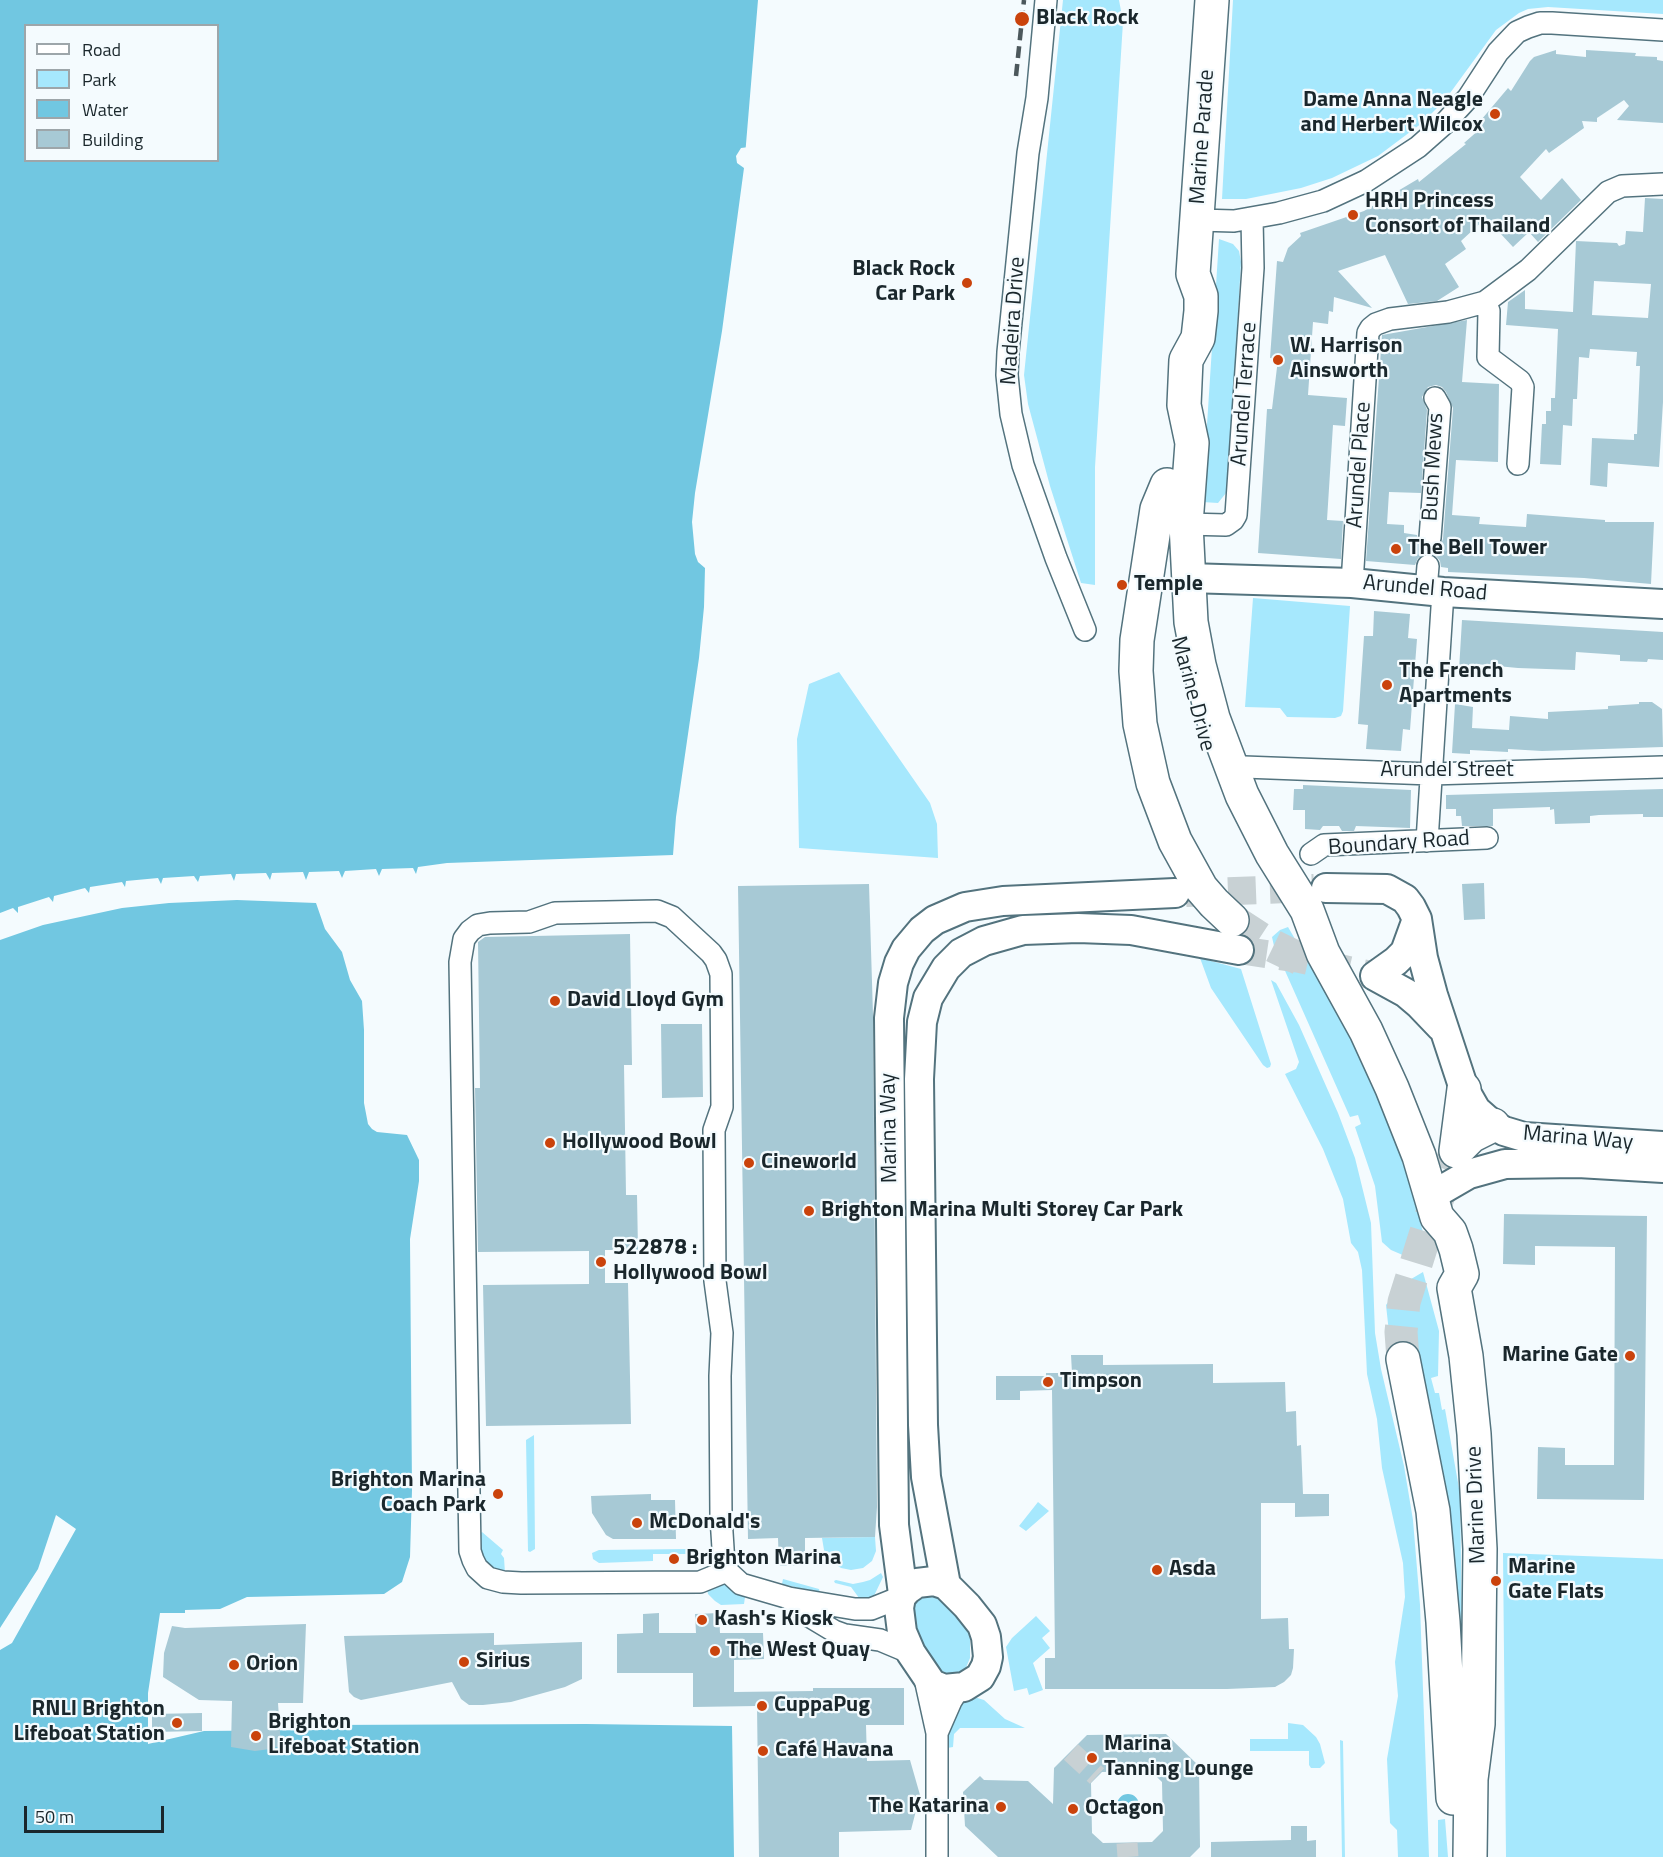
<!DOCTYPE html>
<html>
<head>
<meta charset="utf-8">
<style>
  body { margin:0 }
  #map { position:relative; width:1663px; height:1857px; overflow:hidden; background:#f4fbfe; font-family:"Titillium Web",sans-serif }
  canvas { display:block }
  .legend { position:absolute; left:24px; top:24px; width:195px; height:138px; box-sizing:border-box; background:#f4fbfe; border:2px solid #9da6aa; margin:0; padding:8px 10px; list-style:none; font-size:18px; color:#1a272c }
  .legend li { display:flex; align-items:center; gap:12px; height:30px }
  .legend b { width:30px; border:2px solid #9da6aa }
  .scale { position:absolute; left:24px; top:1806px; width:140px; height:27px; box-sizing:border-box; border:3px solid #1a272c; border-top:0; padding-left:8px; font-size:18px; line-height:21px; white-space:nowrap; color:#1a272c; -webkit-text-stroke:4px #f4fbfe; paint-order:stroke }
</style>
</head>
<body>
<div id="map">
<canvas width="1663" height="1857"></canvas>
<ul class="legend">
<li><b style="height:8px;background:#fff"></b>Road</li>
<li><b style="height:16px;background:#a6e8fd"></b>Park</li>
<li><b style="height:16px;background:#71c7e1"></b>Water</li>
<li><b style="height:16px;background:#a7c9d5"></b>Building</li>
</ul>
<div class="scale">50 m</div>
</div>
<script>
const ctx = document.querySelector('canvas').getContext('2d');
ctx.lineJoin = 'round';
function fillPath(path, color) { ctx.fillStyle = color; ctx.fill(path, 'evenodd'); }
const toPath = rows => new Path2D(rows.map(r => 'M' + r).join(''));
function strokePath(path, color, width, dash) { ctx.strokeStyle = color; ctx.lineWidth = width; ctx.lineCap = dash ? 'butt' : 'round'; ctx.setLineDash(dash || []); ctx.stroke(path); }
function label(font, color, halo, rows, align = 'center') {
  ctx.font = font + ' "Titillium Web",sans-serif'; ctx.lineWidth = 4.5; ctx.setLineDash([]); ctx.textBaseline = 'middle'; ctx.strokeStyle = halo; ctx.fillStyle = color; for (const [text, x, y, turn = 0] of rows) {
    ctx.save(); ctx.translate(x, y); ctx.rotate((+turn || 0) * Math.PI / 180); ctx.textAlign = isNaN(turn) ? turn : align; if (halo) ctx.strokeText(text, 0, 0); ctx.fillText(text, 0, 0); ctx.restore();
  }
}
const green = toPath([
  [1063,0,1119,0,1123,22,1095,467,1095,585,1081,583,1050,486,1028,404,1024,375],
  [1233,0,1663,0,1663,14,1548,7,1528,9,1519,13,1496,30,1445,100,1422,123,1378,156,1332,178,1301,188,1246,199,1222,199],
  [1219,239,1233,244,1239,251,1241,262,1228,487,1226,493,1218,503,1202,502],
  [1253,598,1350,606,1343,711,1341,716,1335,718,1287,717,1280,708,1245,707],
  [839,672,930,803,937,824,938,858,799,848,797,739,809,684],
  [1288,927,1346,1026,1383,1109,1409,1180,1427,1247,1421,1253,1405,1256,1391,1250,1382,1242,1375,1186,1355,1127,1361,1124,1358,1115,1350,1117,1274,946,1272,937,1280,930],
  [1200,958,1241,969,1271,1064,1270,1067,1267,1068,1263,1065,1211,988],
  [1271,980,1276,983,1299,1025,1338,1113,1355,1158,1371,1223,1375,1333,1381,1369,1404,1466,1413,1520,1420,1605,1429,1857,1398,1857,1397,1830,1390,1823,1387,1759,1398,1696,1395,1662,1405,1597,1403,1563,1382,1468,1377,1419,1367,1374,1362,1270,1358,1252,1351,1243,1343,1199,1323,1149,1285,1074,1296,1069,1299,1062],
  [1423,1272,1439,1331,1438,1376,1431,1378,1435,1393,1439,1393,1442,1410,1445,1409,1460,1494,1464,1766,1392,1360,1386,1305,1401,1285],
  [534,1435,535,1549,530,1552,528,1551,526,1440],
  [1038,1502,1049,1511,1026,1531,1019,1526],
  [482,1532,503,1550,501,1554,504,1558,505,1573,495,1574,480,1556,479,1534],
  [875,1537,876,1551,872,1561,863,1568,851,1570,841,1568,829,1560,824,1550,822,1538],
  [689,1549,695,1549,707,1555,698,1559,696,1554,653,1554,653,1561,599,1563,593,1559,592,1553,599,1550],
  [1503,1553,1663,1559,1663,1857,1506,1857],
  [881,1573,883,1577,872,1600,862,1602,851,1587,835,1583,834,1581,836,1580,853,1584,863,1582,870,1580],
  [783,1579,819,1589,820,1593,782,1584],
  [720,1585,730,1585,745,1597,744,1604,721,1605,715,1601,708,1594,707,1589],
  [925,1596,934,1596,942,1601,966,1626,970,1635,970,1658,965,1670,958,1675,943,1676,915,1648,912,1604],
  [1036,1616,1050,1631,1042,1638,1050,1648,1033,1663,1043,1690,1029,1695,1027,1688,1014,1691,1006,1647,1012,1638],
  [974,1697,984,1700,1005,1719,1025,1728,960,1728,954,1734,953,1747,947,1748,948,1733,959,1702],
  [1288,1723,1303,1725,1316,1737,1320,1744,1325,1763,1320,1768,1311,1768,1309,1765,1309,1751,1250,1751,1250,1739,1288,1739],
  [1340,1740,1343,1741,1345,1857,1342,1857],
  [1445,1819,1448,1857,1438,1857,1438,1820]
]);
const water = toPath([
  [0,0,758,0,744,168,722,331,695,493,692,522,695,554,698,562,705,568,704,607,699,658,676,817,673,855,447,863,418,867,416,874,413,868,382,869,379,876,376,869,345,871,342,878,339,871,309,872,306,880,303,872,272,873,270,880,266,873,236,874,234,881,231,874,200,876,198,882,194,876,163,878,161,884,158,878,126,881,125,887,122,882,90,887,89,893,85,888,54,896,53,902,49,897,18,907,18,913,13,908,0,913],
  [26,26,218,26,218,160,26,160],
  [237,900,316,903,325,929,342,952,350,980,362,1001,364,1030,364,1103,368,1124,372,1129,377,1132,407,1135,419,1160,419,1181,410,1239,412,1490,410,1557,402,1582,384,1594,247,1597,220,1609,185,1610,185,1613,160,1613,148,1693,148,1744,204,1731,321,1730,321,1725,586,1724,732,1726,734,1857,0,1857,0,1650,12,1643,76,1529,56,1515,38,1569,0,1628,0,940,43,925,122,908,169,903],
  '1117 1805a11 11 0 1 1 22 0a11 11 0 1 1-22 0Z'
]);
const pier = toPath([
  [749,147,747,168,744,168,737,163,736,156,741,148]
]);
const building = toPath([
  [1556,50,1556,54,1586,57,1586,50,1636,53,1635,56,1657,57,1657,60,1663,61,1663,123,1617,120,1629,106,1624,100,1597,118,1597,122,1582,121,1584,128,1549,153,1546,149,1520,177,1541,200,1562,178,1581,200,1538,242,1529,232,1513,247,1486,218,1461,241,1466,249,1445,264,1459,287,1437,301,1408,304,1385,255,1338,271,1372,308,1334,297,1333,312,1329,311,1328,324,1313,322,1308,395,1347,398,1345,426,1333,425,1327,520,1343,521,1341,559,1258,553,1267,409,1272,409,1278,359,1270,358,1277,261,1283,262,1288,248,1301,236,1300,233,1364,211,1418,179,1419,182,1466,144,1464,143,1480,129,1476,126,1508,88,1511,91,1530,61,1534,57],
  [1645,198,1663,199,1663,402,1659,467,1608,463,1607,487,1590,485,1592,438,1634,440,1634,434,1637,434,1640,366,1636,366,1637,352,1590,349,1589,358,1579,357,1577,399,1573,399,1572,426,1563,425,1561,465,1540,464,1542,424,1546,424,1546,411,1551,411,1551,398,1555,398,1558,329,1506,325,1508,302,1525,290,1525,309,1573,312,1576,241,1617,243,1619,246,1625,244,1626,231,1643,232],
  [1594,281,1651,284,1648,318,1592,315],
  [1467,320,1462,382,1499,384,1498,462,1456,460,1452,515,1480,517,1479,524,1526,527,1527,514,1605,520,1605,522,1654,522,1651,584,1584,578,1448,572,1448,568,1441,567,1440,561,1436,556,1428,553,1418,558,1415,565,1366,561,1382,335],
  [1436,385,1442,387,1446,392,1453,408,1443,539,1440,546,1430,551,1423,549,1419,544,1417,535,1404,533,1404,525,1387,524,1389,492,1421,493,1427,410,1422,397,1428,387],
  [1374,611,1410,614,1408,638,1417,639,1410,730,1403,729,1401,751,1366,749,1368,725,1358,724,1364,636,1373,636],
  [1462,620,1663,632,1663,660,1648,659,1647,662,1620,661,1620,655,1576,652,1575,670,1518,668,1476,664,1476,671,1459,670],
  [1639,702,1652,702,1662,709,1663,747,1542,751,1508,749,1508,752,1470,750,1470,754,1452,753,1455,704,1473,707,1472,728,1509,730,1510,716,1548,719,1548,712,1608,709,1608,706,1639,704],
  [1303,785,1411,790,1410,828,1356,826,1354,831,1342,831,1339,826,1323,826,1320,830,1305,829,1305,810,1293,810,1294,789,1303,789],
  [1663,789,1663,817,1643,817,1643,814,1599,815,1590,816,1590,823,1555,824,1554,809,1550,810,1550,807,1493,809,1493,826,1462,826,1461,816,1456,816,1456,809,1446,809,1446,795],
  [1484,883,1485,919,1464,920,1462,884],
  [869,884,873,1015,877,1507,875,1537,805,1538,805,1565,779,1566,778,1538,748,1539,738,886],
  [630,934,632,1065,624,1065,626,1195,637,1195,638,1250,605,1250,605,1283,628,1283,631,1424,486,1426,483,1285,589,1284,589,1251,478,1252,475,1088,480,1088,478,942,485,937],
  [661,1024,702,1024,703,1097,662,1098],
  [1504,1214,1647,1216,1644,1500,1537,1499,1538,1447,1565,1448,1565,1465,1614,1465,1615,1247,1535,1246,1535,1265,1503,1264],
  [1071,1355,1103,1355,1103,1365,1213,1364,1213,1383,1285,1382,1286,1412,1296,1411,1297,1446,1301,1445,1303,1494,1329,1494,1329,1516,1295,1517,1295,1503,1261,1503,1261,1619,1288,1618,1289,1649,1294,1649,1293,1668,1291,1675,1284,1682,1275,1687,1227,1689,1045,1689,1045,1658,1055,1658,1052,1390,1020,1391,1020,1400,996,1400,996,1376,1046,1376,1046,1373,1072,1373],
  [651,1494,651,1500,675,1500,676,1539,613,1539,606,1535,592,1513,591,1496],
  [659,1613,659,1633,696,1633,695,1614,719,1613,720,1633,763,1633,764,1659,734,1660,734,1692,813,1691,813,1688,904,1688,904,1725,866,1725,867,1761,910,1760,920,1795,911,1830,839,1832,839,1857,759,1857,757,1706,693,1707,693,1673,617,1673,617,1634,643,1633,643,1614],
  [306,1624,303,1703,278,1703,281,1746,270,1749,255,1751,231,1747,232,1701,199,1700,163,1677,164,1653,172,1626,185,1628],
  [494,1633,494,1645,582,1642,582,1679,565,1687,511,1702,483,1705,469,1705,461,1699,452,1682,361,1700,354,1697,349,1692,344,1636],
  [202,1713,202,1731,152,1732,152,1714],
  [1166,1734,1199,1766,1200,1847,1190,1857,998,1857,965,1826,963,1792,980,1776,984,1780,1028,1781,1053,1804,1054,1768,1087,1735],
  [1151,1771,1162,1782,1163,1831,1152,1842,1103,1843,1092,1833,1091,1783,1102,1772],
  [1291,1826,1307,1826,1307,1841,1316,1840,1316,1857,1211,1857,1211,1842,1291,1840]
]);
const streetTunnel = toPath([
  [1071,1752,1097,1776],
  [1127,1843,1128,1857]
]);
const secondaryTunnel = toPath([
  [1186,893,1314,888],
  [1239,950,1300,959,1375,976]
]);
const primaryTunnel = toPath([
  [1232,920,1267,943,1300,959],
  [1403,1359,1401,1332,1404,1302,1432,1213,1456,1151]
]);
const street = toPath([
  [1046,0,1037,98,1028,153,1008,352,1007,375,1011,414,1023,465,1056,558,1085,630],
  [1198,220,1234,221,1279,213,1323,201,1366,181,1418,147,1444,124,1468,98,1498,52,1517,32,1528,27,1540,23,1552,23,1663,30],
  [1485,302,1489,311,1488,357,1520,381,1523,387,1518,464],
  [1186,524,1226,525,1233,520,1236,515,1253,268,1252,218],
  [1430,538,1440,407,1435,398],
  [1352,583,1368,333,1371,328,1376,324,1390,319,1448,312,1485,302,1528,270,1608,192,1622,186,1663,184],
  [1426,590,1428,566],
  [1231,770,1244,767,1431,774,1663,767],
  [1427,841,1443,592],
  [1311,854,1324,845,1487,838],
  [727,1571,700,1582,521,1583,503,1582,488,1578,477,1568,473,1560,470,1551,460,962,464,939,470,931,478,925,490,923,529,922,555,913,657,911,672,917,711,953,716,960,721,974,722,1107,714,1130,715,1281,722,1333,720,1376,721,1517,724,1564,727,1571,741,1584,789,1598,855,1609,871,1609,901,1597],
  [789,1598,809,1616,834,1631,845,1635,880,1640,911,1653],
  [924,1674,937,1733,937,1857],
  [937,1733,951,1701,959,1688]
]);
const secondary = toPath([
  [1188,578,1352,583,1443,592,1663,604],
  [1326,888,1387,889,1405,899,1411,907,1417,919,1423,958,1433,995,1464,1089,1476,1110,1493,1125,1504,1131,1524,1137,1663,1146],
  [1417,919,1405,952,1396,961,1375,976,1406,993,1419,1004,1441,1027],
  [1431,1196,1469,1174,1505,1164,1578,1163,1663,1168],
  [934,1581,946,1585,967,1606,982,1625,986,1637,988,1657,986,1666,980,1677,964,1687,944,1689,932,1684,911,1653,902,1632,899,1608,901,1597,907,1590,917,1583,934,1581],
  [946,1585,926,1477,923,1425,919,1079,922,1022,928,998,946,968,961,953,984,941,1023,930,1078,928,1131,930,1239,950],
  [903,1594,894,1525,889,1018,893,983,899,963,906,949,922,930,935,920,965,907,1003,901,1175,893]
]);
const primary = toPath([
  [1212,0,1193,274,1201,296,1201,311,1198,338,1186,360,1184,405,1192,443,1186,524,1191,622,1199,665,1213,718,1242,795,1272,854,1307,910,1323,953,1366,1031,1392,1088,1419,1156,1437,1217,1450,1232,1456,1249,1462,1274,1454,1288,1466,1356,1474,1434,1480,1549,1478,1724,1471,1779,1470,1857],
  [1167,485,1157,509,1137,640,1136,671,1140,724,1153,783,1175,841,1201,888,1214,903,1232,920],
  [1456,1151,1464,1089],
  [1456,1151,1471,1136,1493,1125],
  [1403,1359,1433,1511,1443,1622,1453,1798]
]);
const rail = toPath([
  [1016,76,1024,0]
]);
const markers = [
  [1022,19,8,"#ca430c"],
  [1495,114,6,"#ca430c"],
  [1353,215,6,"#ca430c"],
  [967,283,6,"#ca430c"],
  [1278,360,6,"#ca430c"],
  [1396,549,6,"#ca430c"],
  [1122,585,6,"#ca430c"],
  [1387,685,6,"#ca430c"],
  [555,1001,6,"#ca430c"],
  [550,1143,6,"#ca430c"],
  [749,1163,6,"#ca430c"],
  [809,1211,6,"#ca430c"],
  [601,1262,6,"#ca430c"],
  [1630,1356,6,"#ca430c"],
  [1048,1382,6,"#ca430c"],
  [498,1494,6,"#ca430c"],
  [637,1523,6,"#ca430c"],
  [674,1559,6,"#ca430c"],
  [1157,1570,6,"#ca430c"],
  [1496,1581,6,"#ca430c"],
  [702,1620,6,"#ca430c"],
  [715,1651,6,"#ca430c"],
  [464,1662,6,"#ca430c"],
  [234,1665,6,"#ca430c"],
  [762,1706,6,"#ca430c"],
  [177,1723,6,"#ca430c"],
  [256,1736,6,"#ca430c"],
  [763,1751,6,"#ca430c"],
  [1092,1758,6,"#ca430c"],
  [1001,1807,6,"#ca430c"],
  [1073,1809,6,"#ca430c"]
];
const poiNames = [
  ["Black Rock",1036,19],
  ["Dame Anna Neagle",1483,101,"right"],
  ["and Herbert Wilcox",1483,126,"right"],
  ["HRH Princess",1365,202],
  ["Consort of Thailand",1365,227],
  ["Black Rock",955,270,"right"],
  ["Car Park",955,295,"right"],
  ["W. Harrison",1290,347],
  ["Ainsworth",1290,372],
  ["The Bell Tower",1408,549],
  ["Temple",1134,585],
  ["The French",1399,672],
  ["Apartments",1399,697],
  ["David Lloyd Gym",567,1001],
  ["Hollywood Bowl",562,1143],
  ["Cineworld",761,1163],
  ["Brighton Marina Multi Storey Car Park",821,1211],
  ["522878 :",613,1249],
  ["Hollywood Bowl",613,1274],
  ["Marine Gate",1618,1356,"right"],
  ["Timpson",1060,1382],
  ["Brighton Marina",486,1481,"right"],
  ["Coach Park",486,1506,"right"],
  ["McDonald's",649,1523],
  ["Brighton Marina",686,1559],
  ["Marine",1508,1568],
  ["Gate Flats",1508,1593],
  ["Asda",1169,1570],
  ["Kash's Kiosk",714,1620],
  ["The West Quay",727,1651],
  ["Sirius",476,1662],
  ["Orion",246,1665],
  ["CuppaPug",774,1706],
  ["RNLI Brighton",165,1710,"right"],
  ["Lifeboat Station",165,1735,"right"],
  ["Brighton",268,1723],
  ["Lifeboat Station",268,1748],
  ["Marina",1104,1745],
  ["Tanning Lounge",1104,1770],
  ["Café Havana",775,1751],
  ["The Katarina",989,1807,"right"],
  ["Octagon",1085,1809]
];
const streetNames = [
  ["Marine Parade",1203,137,-86],
  ["Madeira Drive",1014,321,-86],
  ["Arundel Terrace",1245,394,-86],
  ["Arundel Place",1360,465,-86],
  ["Bush Mews",1434,467,-87],
  ["Arundel Road",1425,589,5],
  ["Marine Drive",1192,694,75],
  ["Arundel Street",1447,771],
  ["Boundary Road",1399,844,-4],
  ["Marina Way",890,1128,-91],
  ["Marina Way",1578,1139,5],
  ["Marine Drive",1477,1505,-92]
];
fillPath(green, '#a6e8fd');
fillPath(water, '#71c7e1');
fillPath(pier, '#f4fbfe');
fillPath(building, '#a7c9d5');
strokePath(streetTunnel, '#c8d1d4', 21, [21, 10]);
strokePath(secondaryTunnel, '#c8d1d4', 28, [28, 14]);
strokePath(primaryTunnel, '#c8d1d4', 33, [33, 16]);
strokePath(street, '#53737e', 24);
strokePath(secondary, '#53737e', 32);
strokePath(primary, '#53737e', 36);
strokePath(street, '#fff', 21);
strokePath(secondary, '#fff', 28);
strokePath(primary, '#fff', 33);
strokePath(rail, '#4c585c', 4.5, [12, 6]);
for (const [x, y, r, color] of markers) { const dot = new Path2D(); dot.arc(x, y, r, 0, 2 * Math.PI); ctx.fillStyle = color; ctx.fill(dot); strokePath(dot, '#f4fbfe', 2); }
label('bold 22px', '#1a272c', '#f4fbfe', poiNames, 'left');
label('22px', '#1a272c', '#f4fbfe', streetNames);
</script>
</body>
</html>
